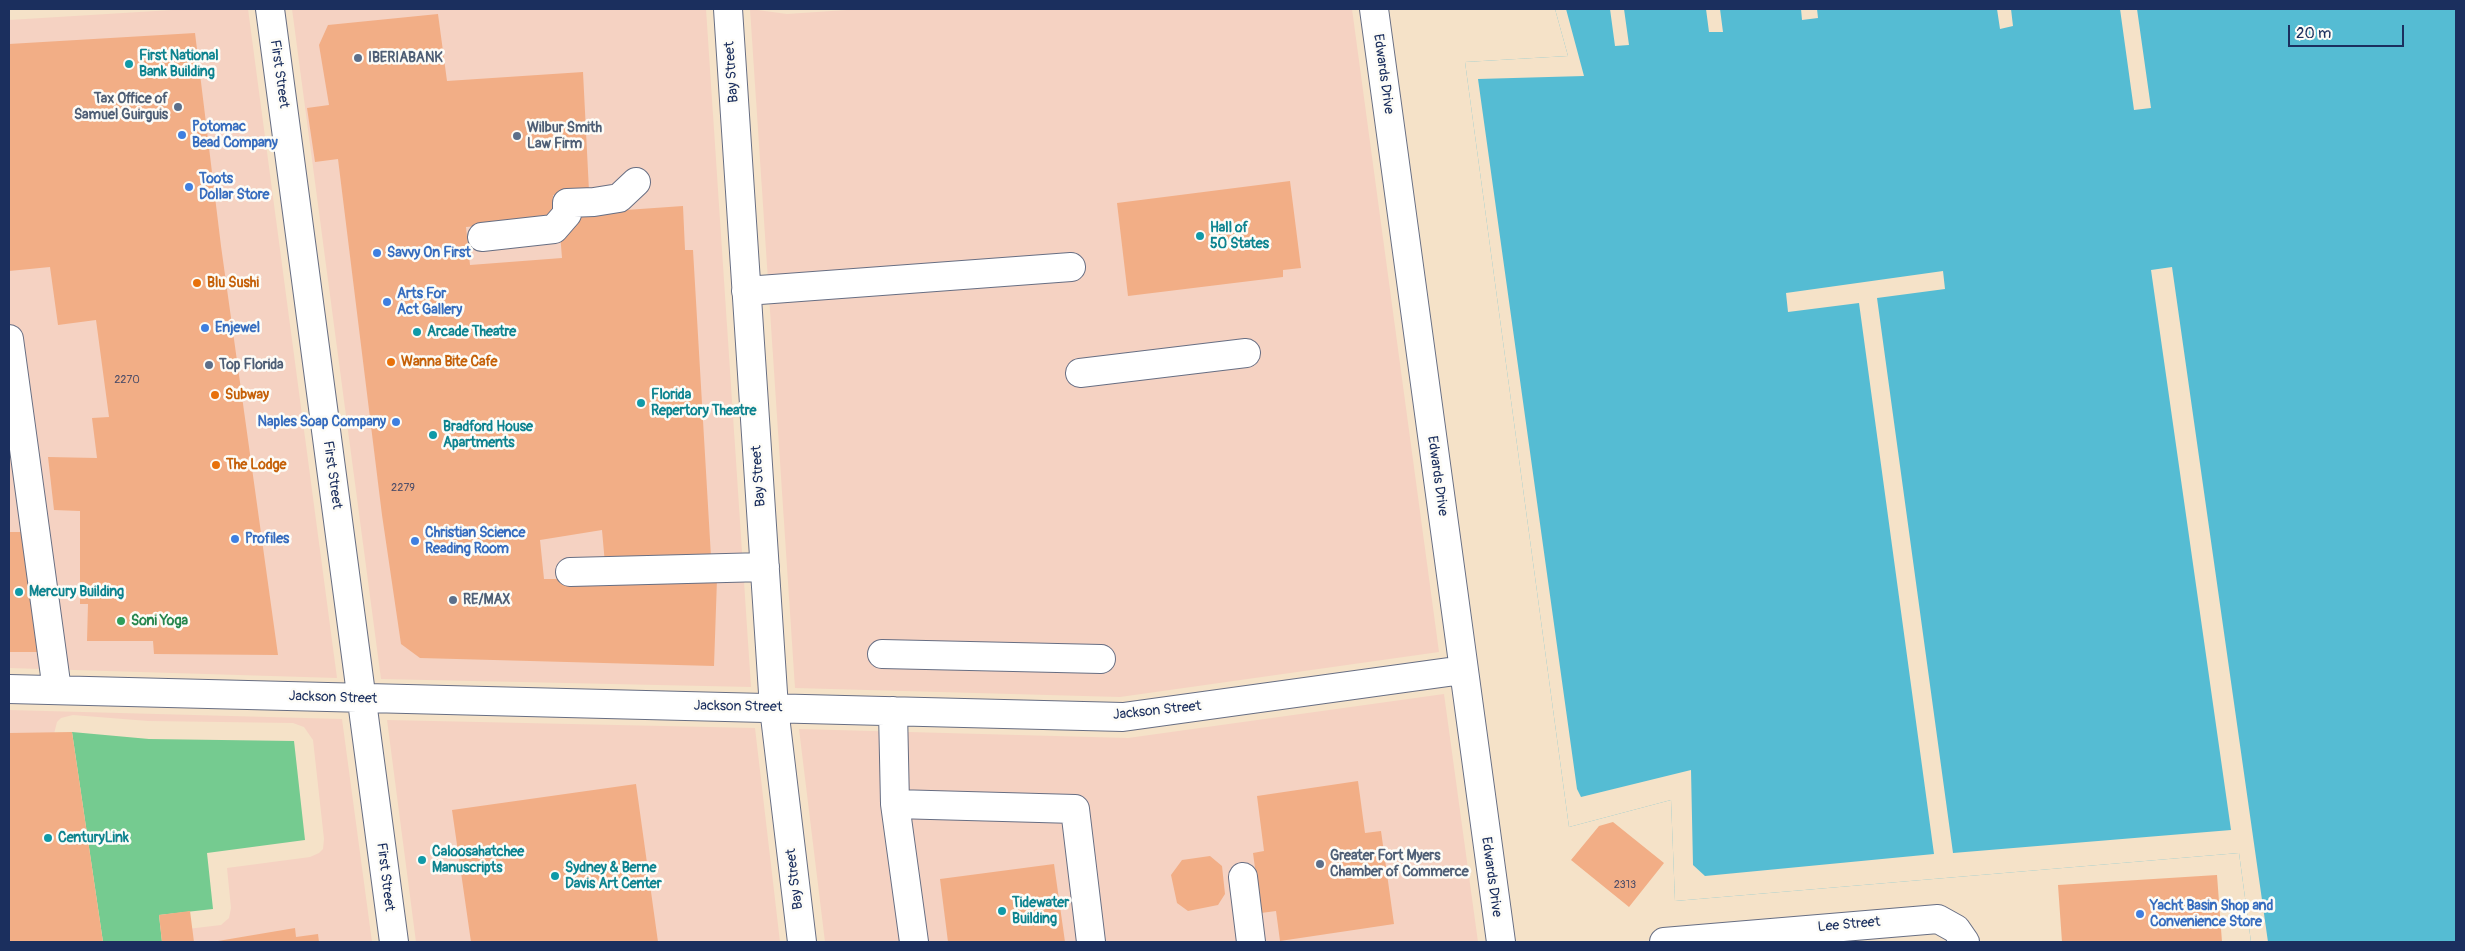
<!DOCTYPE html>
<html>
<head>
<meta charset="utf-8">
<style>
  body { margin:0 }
  #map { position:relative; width:2465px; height:951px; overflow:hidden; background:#f5e2c8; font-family:Pangolin,sans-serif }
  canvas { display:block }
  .frame { position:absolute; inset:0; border:10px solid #1b2f5e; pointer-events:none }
  .scale { position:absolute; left:2288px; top:25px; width:116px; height:22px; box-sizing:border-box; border:2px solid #1b2f5e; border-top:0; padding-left:6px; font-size:15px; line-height:18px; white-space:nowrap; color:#1b2f5e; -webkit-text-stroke:4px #fdfcf7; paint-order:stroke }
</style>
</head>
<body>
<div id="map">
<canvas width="2465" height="951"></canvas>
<div class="frame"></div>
<div class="scale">20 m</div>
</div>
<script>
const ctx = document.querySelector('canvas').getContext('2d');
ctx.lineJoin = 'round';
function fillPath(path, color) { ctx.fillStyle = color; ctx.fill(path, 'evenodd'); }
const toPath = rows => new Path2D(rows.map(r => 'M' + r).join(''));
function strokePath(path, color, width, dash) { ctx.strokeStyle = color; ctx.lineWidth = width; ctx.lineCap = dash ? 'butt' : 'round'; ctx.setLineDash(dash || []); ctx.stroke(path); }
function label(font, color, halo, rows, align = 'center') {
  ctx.font = font + ' Pangolin,sans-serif'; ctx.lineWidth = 5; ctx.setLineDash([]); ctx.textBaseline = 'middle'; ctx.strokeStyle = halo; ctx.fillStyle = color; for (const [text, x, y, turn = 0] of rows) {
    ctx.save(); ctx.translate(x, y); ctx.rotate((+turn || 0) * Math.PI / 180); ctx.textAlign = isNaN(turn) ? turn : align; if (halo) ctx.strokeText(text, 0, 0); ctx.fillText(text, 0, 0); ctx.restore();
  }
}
const built = toPath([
  [248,9,337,678,9,668,9,20,172,10],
  [292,9,706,9,751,687,381,679],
  [750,9,787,14,862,9,1352,9,1439,652,1120,697,795,688],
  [1444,694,1478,942,825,942,799,729,1128,738],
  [9,710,342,719,372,942,181,942,179,930,221,925,229,918,231,908,227,868,310,857,319,853,323,849,324,839,313,740,304,727,293,723,148,721,73,715,61,718,57,722,54,734,84,942,9,942],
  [387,720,755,728,780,942,416,942]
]);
const green = toPath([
  [72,732,149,739,294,741,305,840,207,853,213,909,159,915,162,942,103,942]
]);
const water = toPath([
  [1555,9,2456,9,2456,942,2251,942,2239,853,1675,901,1671,800,1569,827,1465,62,1568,56]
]);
const pier = toPath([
  [1555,9,1566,9,1584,76,1478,79,1577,789,1581,797,1691,770,1693,865,1705,876,1934,854,1859,303,1788,312,1786,293,1943,271,1945,289,1877,298,1953,853,2231,830,2151,270,2172,267,2268,942,2251,942,2239,853,1675,901,1671,800,1569,827,1465,62,1568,56],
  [1610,9,1624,9,1629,45,1615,46],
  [1706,9,1720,9,1723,32,1709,32],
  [1801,9,1817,9,1818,18,1802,20],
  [1997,9,2011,9,2013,26,2000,29],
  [2120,9,2137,9,2151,108,2134,110]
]);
const building = toPath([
  [438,14,447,81,583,72,589,191,553,195,555,211,550,220,466,227,470,265,562,258,560,233,583,213,683,206,685,250,693,250,711,557,605,564,602,530,540,540,544,579,717,579,714,666,420,658,401,644,382,515,338,159,315,162,307,108,329,105,319,45,328,25],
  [195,33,221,246,278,655,154,654,153,641,87,641,88,604,80,604,80,511,54,510,48,457,97,458,92,418,109,417,96,320,58,325,50,267,9,271,9,44],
  [1290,181,1301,268,1283,270,1283,277,1128,296,1117,203],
  [9,532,21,532,38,652,9,652],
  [72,732,103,942,9,942,9,733],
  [1358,781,1365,833,1381,831,1394,924,1280,941,1276,911,1261,913,1253,853,1264,851,1257,796],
  [636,784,658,942,471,942,452,810],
  [1613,822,1664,863,1629,907,1571,860,1599,826],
  [1210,856,1222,866,1225,894,1218,905,1188,911,1177,903,1171,875,1182,860],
  [1054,864,1065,942,948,942,940,879],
  [2217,875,2222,942,2062,942,2058,885],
  [190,911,194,942,162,942,159,915],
  [295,928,296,937,318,934,319,942,212,942]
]);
const minor = toPath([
  [270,9,394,942],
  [728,9,774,708,802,942],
  [1374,9,1501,942],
  [482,237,554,229,567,214,567,203,594,202,619,198,636,182],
  [746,291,1071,267],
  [9,339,57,690],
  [1080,373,1246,353],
  [570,572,765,567],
  [882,654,1101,659],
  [9,689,1123,717,1463,670],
  [893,711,895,804],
  [1243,877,1251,942],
  [914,942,895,804,1075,809,1091,942],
  [1664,942,1938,919,1956,929,1965,942]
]);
const markers = [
  [358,58,5,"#5c6f8a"],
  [129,64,5,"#0f9aa8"],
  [178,107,5,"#5c6f8a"],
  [182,135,5,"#3f7fe0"],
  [517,136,5,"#5c6f8a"],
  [189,187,5,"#3f7fe0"],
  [1200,236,5,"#0f9aa8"],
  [377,253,5,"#3f7fe0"],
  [197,283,5,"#e8710a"],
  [387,302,5,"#3f7fe0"],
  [205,328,5,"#3f7fe0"],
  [417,332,5,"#0f9aa8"],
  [391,362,5,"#e8710a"],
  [209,365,5,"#5c6f8a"],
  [215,395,5,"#e8710a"],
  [641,403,5,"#0f9aa8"],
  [396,422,5,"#3f7fe0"],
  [433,435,5,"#0f9aa8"],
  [216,465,5,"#e8710a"],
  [235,539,5,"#3f7fe0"],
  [415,541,5,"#3f7fe0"],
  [19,592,5,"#0f9aa8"],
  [453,600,5,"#5c6f8a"],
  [121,621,5,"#2e9e5b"],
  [48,838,5,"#0f9aa8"],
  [422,860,5,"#0f9aa8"],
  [1320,864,5,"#5c6f8a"],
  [555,876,5,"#0f9aa8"],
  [1002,911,5,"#0f9aa8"],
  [2140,914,5,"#3f7fe0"]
];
const numberNames = [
  ["2270",127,380],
  ["2279",403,488],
  ["2313",1625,885]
];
const cultureNames = [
  ["First National",139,56],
  ["Bank Building",139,72],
  ["Hall of",1210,228],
  ["50 States",1210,244],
  ["Arcade Theatre",427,332],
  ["Florida",651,395],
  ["Repertory Theatre",651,411],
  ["Bradford House",443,427],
  ["Apartments",443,443],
  ["Mercury Building",29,592],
  ["CenturyLink",58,838],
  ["Caloosahatchee",432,852],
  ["Manuscripts",432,868],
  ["Sydney & Berne",565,868],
  ["Davis Art Center",565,884],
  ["Tidewater",1012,903],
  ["Building",1012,919]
];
const serviceNames = [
  ["IBERIABANK",368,58],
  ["Tax Office of",168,99,"right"],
  ["Samuel Guirguis",168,115,"right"],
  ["Wilbur Smith",527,128],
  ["Law Firm",527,144],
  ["Top Florida",219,365],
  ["RE/MAX",463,600],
  ["Greater Fort Myers",1330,856],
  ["Chamber of Commerce",1330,872]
];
const streetNames = [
  ["Bay Street",732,72,-94],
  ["First Street",279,74,82],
  ["Edwards Drive",1383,74,82],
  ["First Street",332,475,82],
  ["Bay Street",759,476,-94],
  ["Edwards Drive",1437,476,82],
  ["Jackson Street",333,698,2],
  ["Jackson Street",738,707,1],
  ["Jackson Street",1157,711,-6],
  ["First Street",385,877,83],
  ["Edwards Drive",1491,877,82],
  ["Bay Street",795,879,-97],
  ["Lee Street",1849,925,-5]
];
const shopNames = [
  ["Potomac",192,127],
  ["Bead Company",192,143],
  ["Toots",199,179],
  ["Dollar Store",199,195],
  ["Savvy On First",387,253],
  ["Arts For",397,294],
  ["Act Gallery",397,310],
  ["Enjewel",215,328],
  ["Naples Soap Company",386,422,"right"],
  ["Christian Science",425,533],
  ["Reading Room",425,549],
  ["Profiles",245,539],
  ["Yacht Basin Shop and",2150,906],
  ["Convenience Store",2150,922]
];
const foodNames = [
  ["Blu Sushi",207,283],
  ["Wanna Bite Cafe",401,362],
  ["Subway",225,395],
  ["The Lodge",226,465]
];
const leisureNames = [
  ["Soni Yoga",131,621]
];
fillPath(built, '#f5d2c2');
fillPath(green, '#75cb90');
fillPath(water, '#55bcd3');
fillPath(pier, '#f5e2c8');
fillPath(building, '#f2ae86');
strokePath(minor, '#676e83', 30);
strokePath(minor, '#fff', 28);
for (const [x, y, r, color] of markers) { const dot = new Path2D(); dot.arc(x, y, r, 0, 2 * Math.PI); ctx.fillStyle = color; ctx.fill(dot); strokePath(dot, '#fdfcf7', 2); }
label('11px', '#514f68', null, numberNames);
label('bold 14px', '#0d838f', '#fdfcf7', cultureNames, 'left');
label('bold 14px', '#4e5e75', '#fdfcf7', serviceNames, 'left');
label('14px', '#1b2f5e', '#fdfcf7', streetNames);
label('bold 14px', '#366cbe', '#fdfcf7', shopNames, 'left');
label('bold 14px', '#c56008', '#fdfcf7', foodNames, 'left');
label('bold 14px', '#27864d', '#fdfcf7', leisureNames, 'left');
</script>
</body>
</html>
